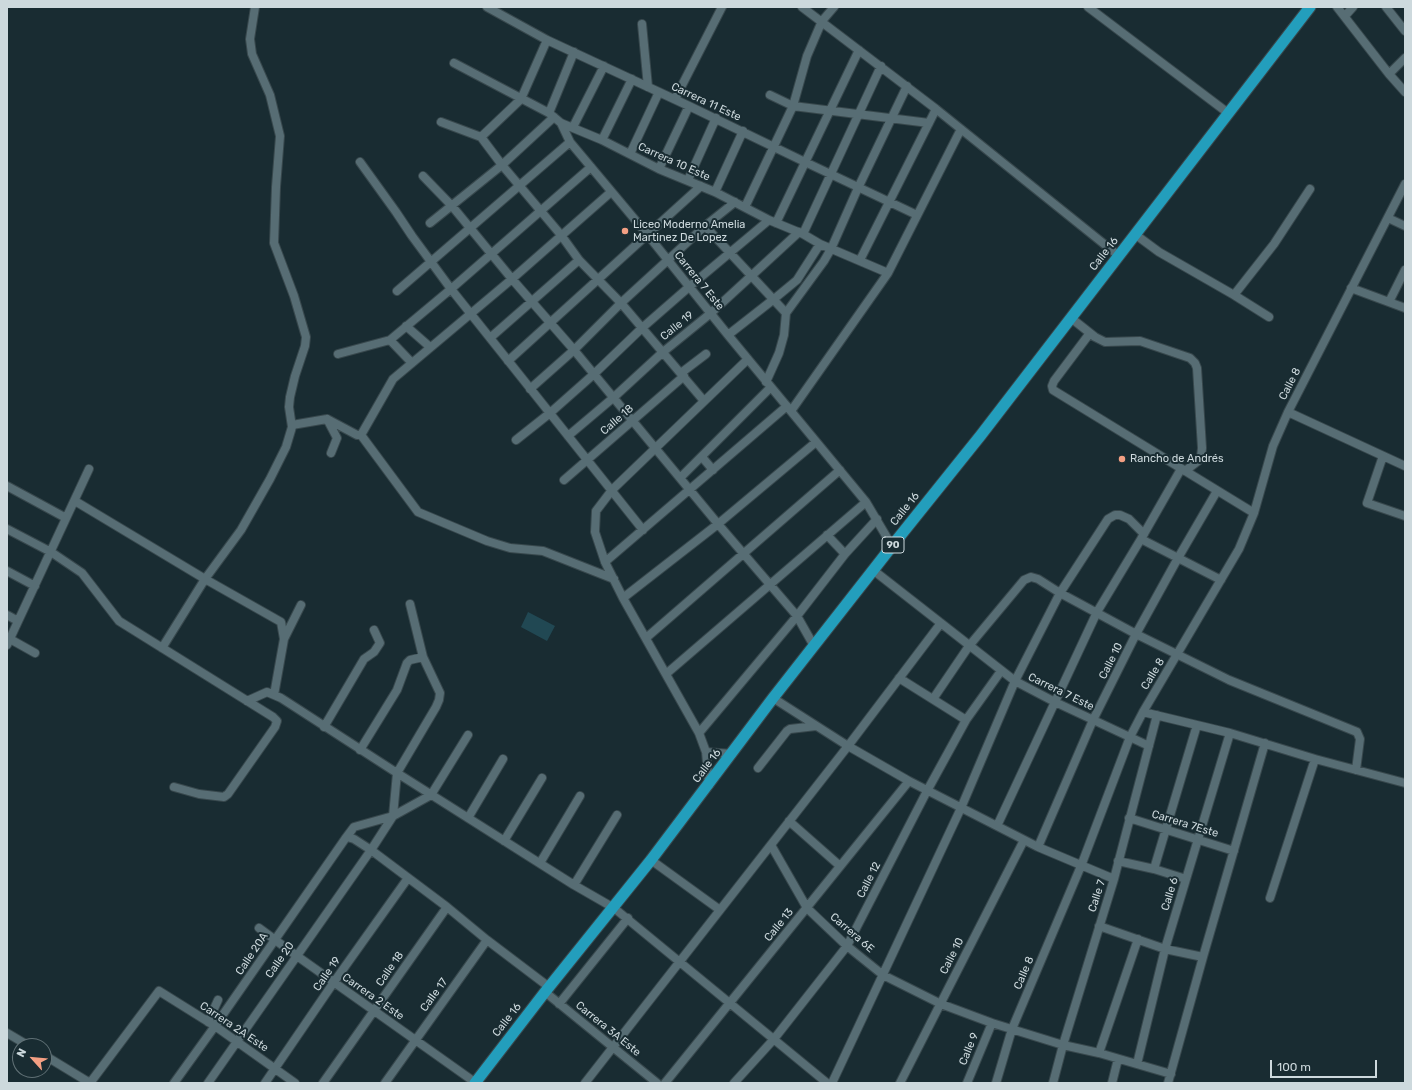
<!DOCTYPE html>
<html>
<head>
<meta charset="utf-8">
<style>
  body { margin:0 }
  #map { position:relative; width:1412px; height:1090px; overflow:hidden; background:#192c32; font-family:Rubik,sans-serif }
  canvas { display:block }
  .frame { position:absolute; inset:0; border:8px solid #cdd9dd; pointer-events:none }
  .north { position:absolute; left:12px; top:1038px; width:40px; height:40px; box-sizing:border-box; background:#192c32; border:1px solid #617176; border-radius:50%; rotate:297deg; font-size:11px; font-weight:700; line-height:16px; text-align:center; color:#cdd9dd }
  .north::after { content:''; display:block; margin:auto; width:14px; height:18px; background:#f39f83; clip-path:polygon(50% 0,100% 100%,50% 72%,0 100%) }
  .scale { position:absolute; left:1270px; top:1060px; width:107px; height:18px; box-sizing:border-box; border:2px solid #cdd9dd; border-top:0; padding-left:5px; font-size:12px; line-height:14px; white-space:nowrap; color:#cdd9dd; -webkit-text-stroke:3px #192c32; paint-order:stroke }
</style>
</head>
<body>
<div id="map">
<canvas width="1412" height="1090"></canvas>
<div class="frame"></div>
<div class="north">N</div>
<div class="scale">100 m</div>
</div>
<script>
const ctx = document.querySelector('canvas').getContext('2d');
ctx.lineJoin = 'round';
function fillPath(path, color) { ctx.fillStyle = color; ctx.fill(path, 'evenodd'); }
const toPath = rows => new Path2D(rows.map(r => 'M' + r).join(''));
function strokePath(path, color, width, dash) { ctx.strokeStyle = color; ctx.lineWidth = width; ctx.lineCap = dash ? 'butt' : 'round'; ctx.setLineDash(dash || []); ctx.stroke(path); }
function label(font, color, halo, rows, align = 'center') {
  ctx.font = font + ' Rubik,sans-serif'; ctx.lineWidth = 4; ctx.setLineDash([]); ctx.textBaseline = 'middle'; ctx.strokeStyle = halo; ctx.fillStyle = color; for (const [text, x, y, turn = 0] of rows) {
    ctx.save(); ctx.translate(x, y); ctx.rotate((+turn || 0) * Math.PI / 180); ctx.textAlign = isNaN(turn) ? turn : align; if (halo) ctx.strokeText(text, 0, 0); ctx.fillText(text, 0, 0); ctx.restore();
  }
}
const green = toPath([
  [528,612,555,626,547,641,521,627]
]);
const minor = toPath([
  [487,7,547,40,689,106,805,162,917,215],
  [802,7,936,109,1119,256],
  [1088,7,1228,113],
  [1337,7,1389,74,1405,92],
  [1386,7,1405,31],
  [1345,16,1353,7],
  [642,24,648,87],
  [454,63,549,113,561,123,602,140,659,169,715,192,769,220,803,234,820,244,888,273],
  [1389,74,1405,58],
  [770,95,793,106,929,123],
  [675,99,722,7],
  [549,113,574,52],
  [441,122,481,137,502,165,561,235,579,260,621,303,704,401],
  [561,123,570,142,647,234,728,335,866,502,892,546],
  [573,127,604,66],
  [481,137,521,99,547,40],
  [602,140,632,79],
  [630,154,659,92],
  [360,162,396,212,412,236,451,289,643,530],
  [659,169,689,106],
  [423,176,452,206,512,279,574,350,718,524,797,616,814,646],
  [688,180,716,118],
  [715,192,743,131],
  [745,207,793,106,807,56,822,21,834,7],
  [1388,218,1405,226],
  [430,223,502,165,554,117],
  [776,223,859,50],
  [705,226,786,313],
  [803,234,881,66],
  [1136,235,1159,252,1234,295,1269,317],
  [860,260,936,109],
  [1351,288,1405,308],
  [397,291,570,142],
  [1234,295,1274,244,1310,189],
  [1389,302,1405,270],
  [1071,318,1095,337,1105,342,1140,341,1190,358,1195,363,1197,368,1202,448,1201,457,1198,461,1185,471],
  [406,326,430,347],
  [1090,333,1054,381,1052,386,1053,390,1254,513],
  [728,335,774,299,797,280,820,244],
  [490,338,579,260],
  [390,340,412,363],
  [338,354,390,340,451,289,591,167],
  [508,361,701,186],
  [681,373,706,354],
  [766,382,779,353,784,335,786,313,824,261,831,249,858,188,907,86],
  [530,389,574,350,621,303,705,226,735,202],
  [791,411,888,273,961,129],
  [1288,412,1405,466],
  [327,419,337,438,331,453],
  [292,425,327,419,357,435,361,435,393,379,512,279,611,192],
  [361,435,418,512,487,541,510,548,543,551,614,579],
  [568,436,613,398,663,352,711,313,799,232],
  [516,440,550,413,594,374,642,328,689,287,769,220],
  [1383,456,1367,503,1405,516],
  [702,457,713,470],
  [681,477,771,387],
  [564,480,684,376],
  [7,486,66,518],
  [75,501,205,579,281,622,284,639,274,695],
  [7,529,51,552,82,573,119,621,273,717,277,721,275,727,228,794,224,797,199,794,174,787],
  [827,535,845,554],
  [1141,539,1221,580],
  [605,562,787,406],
  [873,570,1015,681,1055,702,1149,746],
  [7,571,35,586],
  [623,598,718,524,816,442],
  [7,615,18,621],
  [646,638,840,470],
  [10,639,35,653],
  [284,639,301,605],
  [7,645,89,469],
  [162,648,205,579,241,530,270,479,286,447,292,427,289,407,290,397,295,376,305,346,306,337,294,296,274,243,276,187,280,136,270,95,252,54,250,39,255,7],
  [666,674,866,502],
  [899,678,966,720],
  [773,698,848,746,909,781,1038,847,1114,879],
  [933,699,969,646,1024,580,1031,577,1038,579,1060,593,1136,634,1229,680,1357,732,1360,739,1356,770],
  [247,701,267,692,281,698,397,773,574,885,614,908,827,1083],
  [1143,712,1230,733,1315,759,1405,783],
  [324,727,364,659,374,652,380,643,374,630],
  [699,733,797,616,845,554,877,519],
  [360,750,397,690,407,663,410,660,423,657],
  [706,752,732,754],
  [758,768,787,731,790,729,816,726],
  [709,785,706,752,699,733,623,598,605,562,595,532,596,511,612,490,748,359],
  [468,818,503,759],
  [1129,818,1234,851],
  [789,821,840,866],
  [997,826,1097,612,1141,539,1181,469],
  [347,837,354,839,371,850,447,907,487,940,549,987],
  [504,841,542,778],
  [771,845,807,908,847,946,883,975,941,1004,992,1023,1063,1045,1099,1053,1171,1074],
  [1038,847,1093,720,1136,634,1178,558,1217,491],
  [651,860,720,910],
  [1118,861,1154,869,1197,725],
  [540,863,580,796],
  [1154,869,1186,879],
  [574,885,617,815],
  [1270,898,1315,759],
  [1099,926,1165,949,1203,957],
  [259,928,297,956,476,1083],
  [545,992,657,1083],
  [559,1004,628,918],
  [208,1022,218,1000],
  [7,1033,29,1046],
  [1099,1053,1138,939],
  [44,1055,90,1083],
  [1137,1064,1165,949,1230,733],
  [90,1083,159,991,215,1026,295,1083],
  [174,1083,215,1026,345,839,354,827,393,816,431,795,468,735],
  [208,1083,371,850,393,816,397,773,436,707,439,700,440,693,423,657,410,604],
  [265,1083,334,982,408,878],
  [323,1083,447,907],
  [385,1083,487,940],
  [585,1083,848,746,941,623],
  [665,1083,909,781],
  [734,1083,774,1039,847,946,927,791,966,720,1001,671],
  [832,1083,961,808,1015,681,1060,593,1108,519,1115,515,1120,515,1129,519,1144,534],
  [900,1083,1024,840],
  [967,1083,992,1023],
  [996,1083,1012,1029,1081,866,1130,737,1143,712,1239,549,1254,513,1273,446,1288,412,1405,184],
  [1053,1083,1063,1045,1114,879,1157,715],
  [1112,1083,1118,1059],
  [1168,1083,1203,957,1265,743]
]);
const highway = toPath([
  [475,1083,545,992,651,860,773,698,892,546,981,435,1310,7]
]);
const markers = [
  [625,231,4,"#f39f83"],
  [1122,459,4,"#f39f83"]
];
const shields = [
  [893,545,22]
];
const shieldNames = [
  ["90",893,545]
];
const streetNames = [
  ["Carrera 11 Este",706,102,25],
  ["Carrera 10 Este",674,162,24],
  ["Calle 16",1104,254,-52],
  ["Carrera 7 Este",699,281,51],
  ["Calle 19",677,326,-39],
  ["Calle 8",1290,384,-63],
  ["Calle 18",617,420,-41],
  ["Calle 16",905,509,-51],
  ["Calle 10",1111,661,-63],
  ["Calle 8",1153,674,-59],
  ["Carrera 7 Este",1061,692,26],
  ["Calle 16",707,766,-53],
  ["Carrera 7Este",1185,824,17],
  ["Calle 12",869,880,-63],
  ["Calle 6",1170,894,-73],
  ["Calle 7",1097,896,-72],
  ["Calle 13",779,925,-51],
  ["Carrera 6E",852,933,41],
  ["Calle 20A",252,954,-56],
  ["Calle 10",952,956,-63],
  ["Calle 20",280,960,-55],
  ["Calle 18",390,969,-55],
  ["Calle 8",1024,973,-67],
  ["Calle 19",327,974,-55],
  ["Calle 17",434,995,-54],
  ["Carrera 2 Este",373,997,35],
  ["Calle 16",507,1020,-52],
  ["Carrera 2A Este",234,1027,34],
  ["Carrera 3A Este",608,1029,39],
  ["Calle 9",969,1049,-68]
];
const poiNames = [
  ["Liceo Moderno Amelia",633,225],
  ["Martinez De Lopez",633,238],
  ["Rancho de Andrés",1130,459]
];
fillPath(green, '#214853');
strokePath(minor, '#38484d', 10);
strokePath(highway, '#38484d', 13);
strokePath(minor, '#576d74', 8);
strokePath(highway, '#239ebc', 11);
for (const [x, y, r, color] of markers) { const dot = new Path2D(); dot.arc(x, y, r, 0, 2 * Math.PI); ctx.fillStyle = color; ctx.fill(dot); strokePath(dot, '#192c32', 1.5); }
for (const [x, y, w] of shields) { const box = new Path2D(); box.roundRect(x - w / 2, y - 8, w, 16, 3); ctx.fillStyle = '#192c32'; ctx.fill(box); strokePath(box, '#cdd9dd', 1); }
label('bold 10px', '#cdd9dd', null, shieldNames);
label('11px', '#cdd9dd', '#192c32', streetNames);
label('11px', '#cdd9dd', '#192c32', poiNames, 'left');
</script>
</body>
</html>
